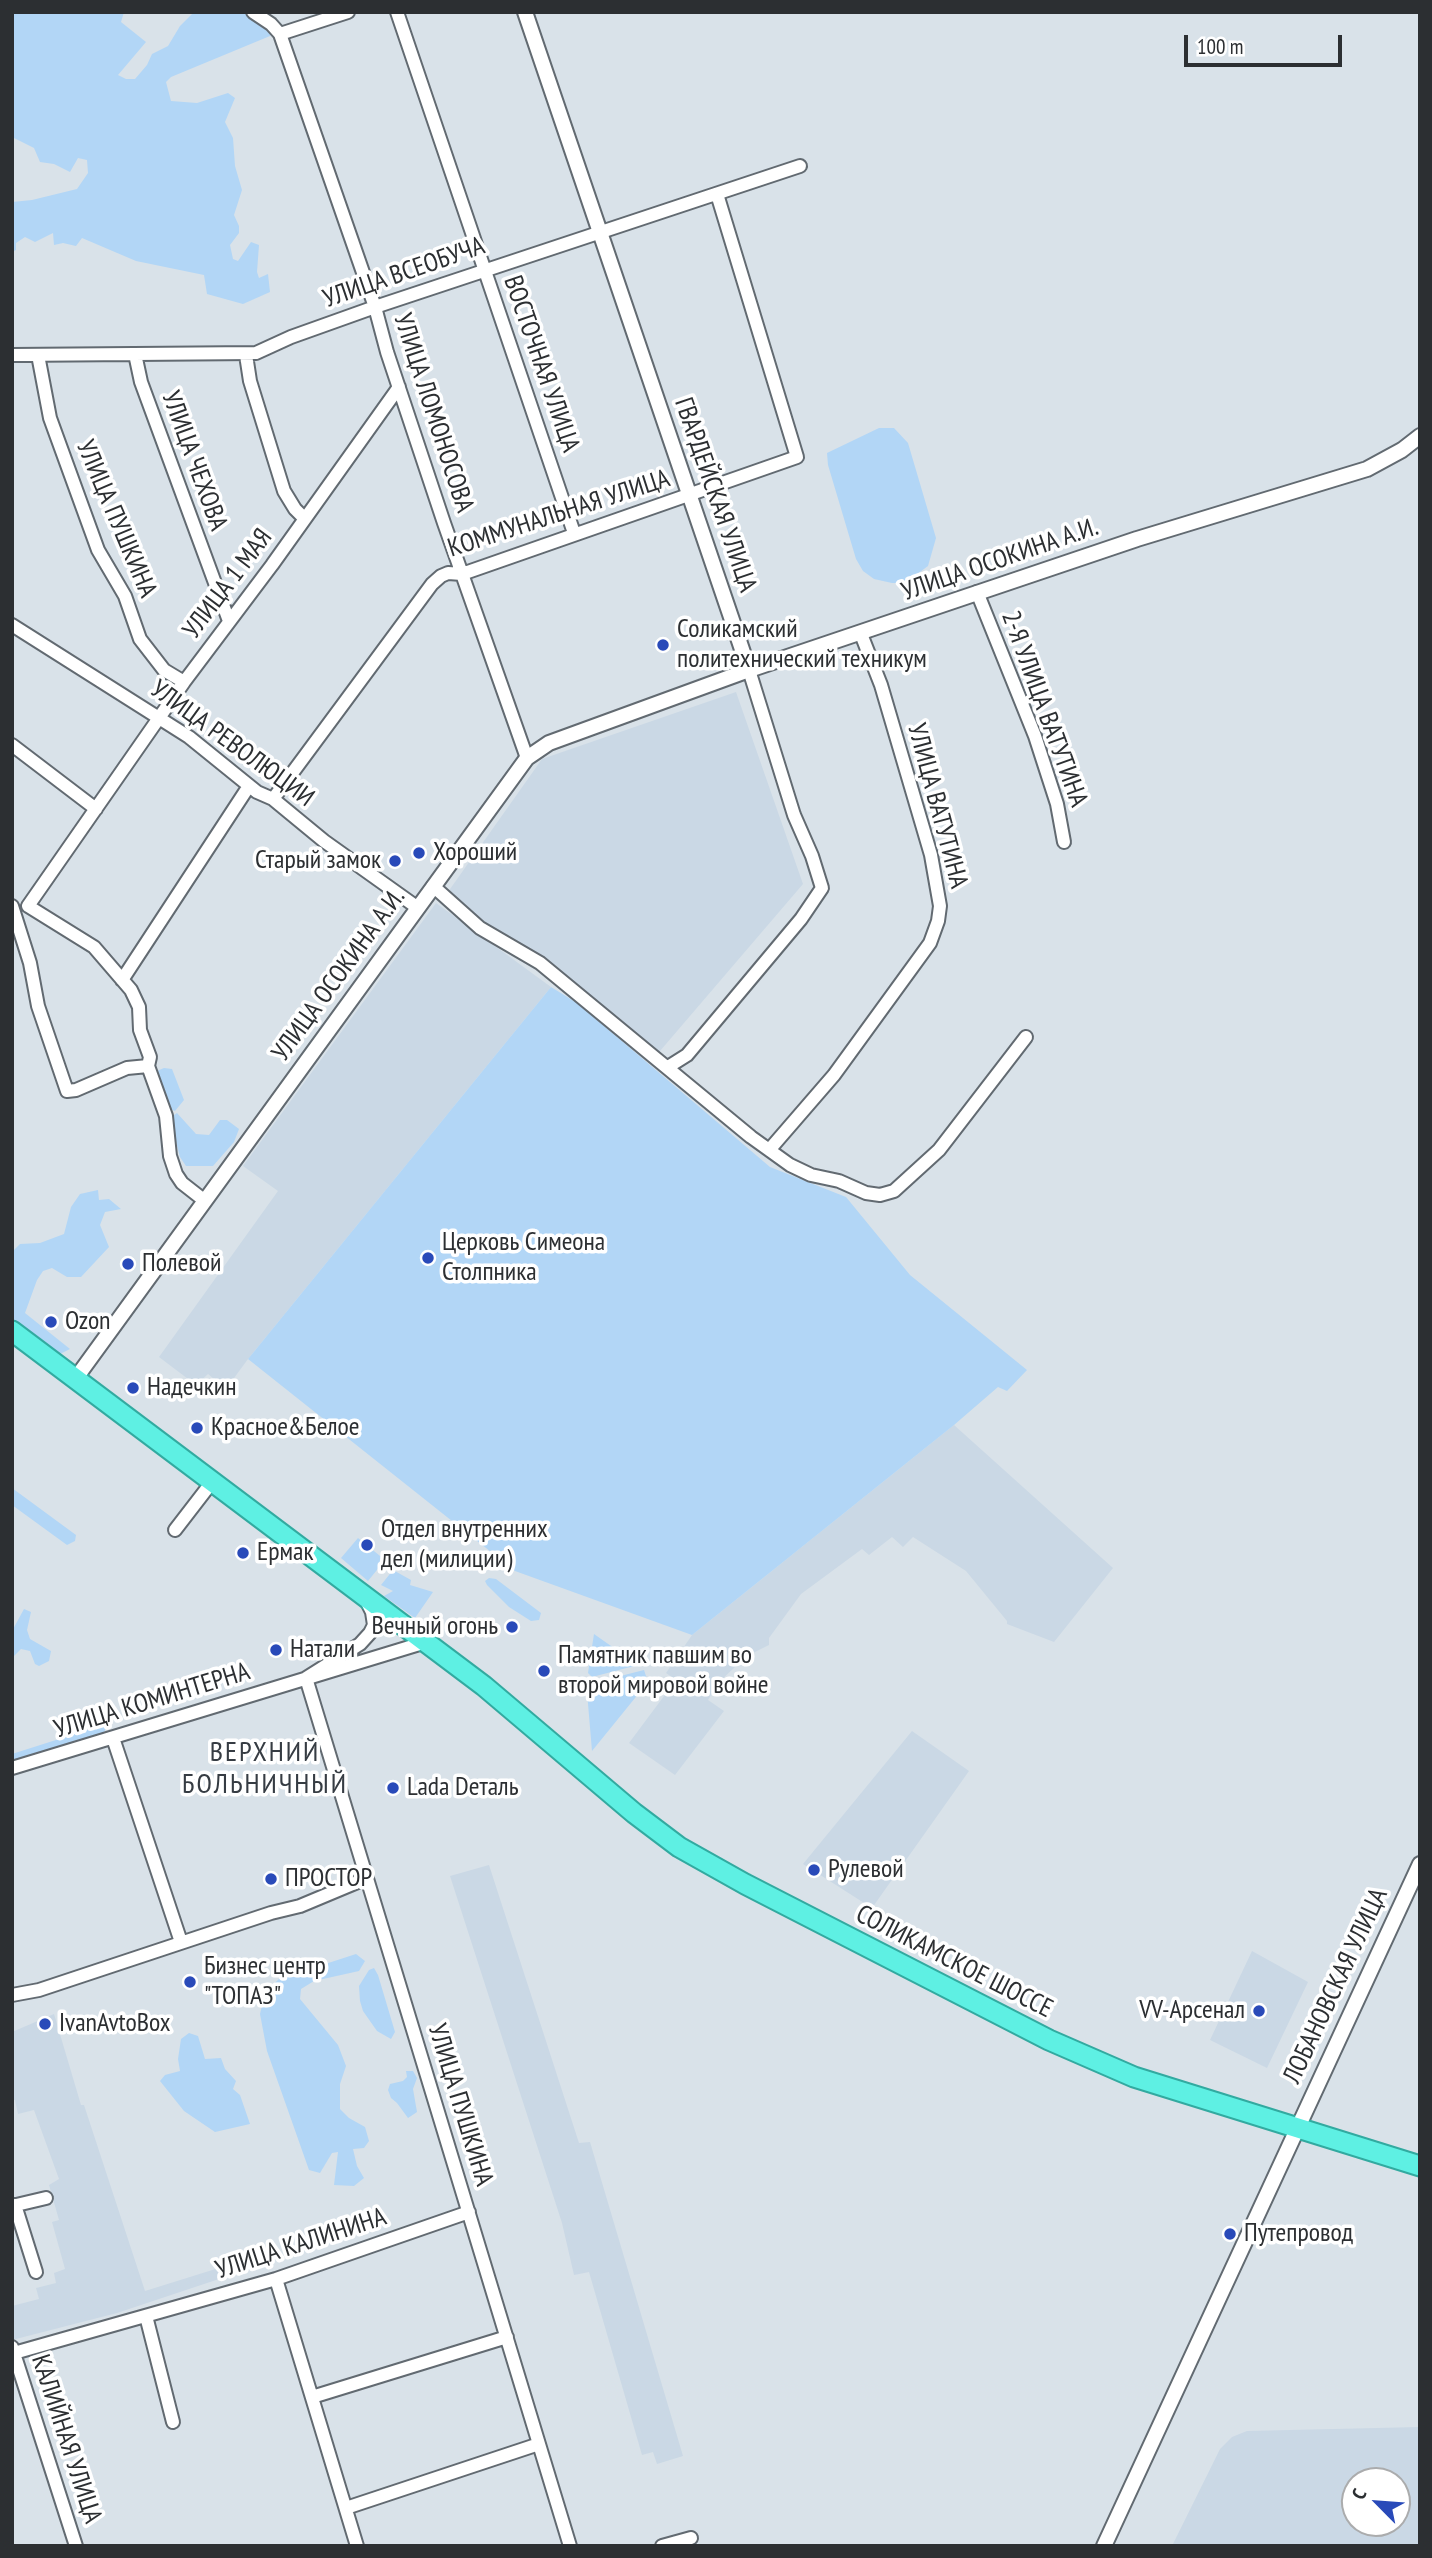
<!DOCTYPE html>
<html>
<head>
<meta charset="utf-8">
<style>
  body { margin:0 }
  #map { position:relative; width:1432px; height:2558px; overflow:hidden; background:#d9e2e9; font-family:"PT Sans Narrow",sans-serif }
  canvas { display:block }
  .frame { position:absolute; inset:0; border:14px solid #2c2f32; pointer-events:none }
  .north { position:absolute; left:1341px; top:2467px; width:70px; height:70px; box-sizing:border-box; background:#fff; border:2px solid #abacad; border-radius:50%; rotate:295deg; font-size:19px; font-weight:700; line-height:28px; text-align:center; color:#2c2f32 }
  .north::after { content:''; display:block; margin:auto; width:24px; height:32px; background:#294ab9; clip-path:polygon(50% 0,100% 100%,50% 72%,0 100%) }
  .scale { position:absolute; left:1184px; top:35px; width:158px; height:32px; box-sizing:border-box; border:4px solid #2c2f32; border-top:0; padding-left:9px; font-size:21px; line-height:24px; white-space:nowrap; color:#2c2f32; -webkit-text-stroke:5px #fff; paint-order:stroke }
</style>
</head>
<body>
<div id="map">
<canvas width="1432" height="2558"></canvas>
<div class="frame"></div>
<div class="north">С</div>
<div class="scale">100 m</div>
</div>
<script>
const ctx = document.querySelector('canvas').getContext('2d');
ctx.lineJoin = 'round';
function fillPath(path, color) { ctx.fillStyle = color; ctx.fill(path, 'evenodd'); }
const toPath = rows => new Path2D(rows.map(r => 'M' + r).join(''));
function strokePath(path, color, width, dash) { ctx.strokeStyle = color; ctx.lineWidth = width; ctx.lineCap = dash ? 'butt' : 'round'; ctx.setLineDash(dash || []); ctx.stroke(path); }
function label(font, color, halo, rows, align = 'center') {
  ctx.font = font + ' "PT Sans Narrow",sans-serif'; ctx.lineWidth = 7; ctx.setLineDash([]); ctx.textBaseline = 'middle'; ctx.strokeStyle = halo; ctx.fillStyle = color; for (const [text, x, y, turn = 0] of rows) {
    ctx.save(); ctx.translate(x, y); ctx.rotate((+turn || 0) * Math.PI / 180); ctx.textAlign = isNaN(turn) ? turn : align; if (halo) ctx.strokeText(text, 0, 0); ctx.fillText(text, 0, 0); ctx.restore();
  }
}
const built = toPath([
  [736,692,803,884,654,1058,443,899,542,759],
  [436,903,551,987,248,1359,226,1389,208,1374,196,1385,159,1357,278,1191,243,1166],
  [954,1425,1113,1568,1054,1642,1007,1624,1007,1621,966,1571,913,1537,903,1547,892,1537,869,1555,862,1549,801,1594,769,1638,769,1645,753,1653,751,1652,719,1682,708,1700,724,1711,675,1775,629,1743,676,1680,666,1673,692,1635],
  [912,1731,969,1771,872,1908,803,1864],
  [489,1865,579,2143,590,2142,683,2456,657,2464,653,2452,642,2455,589,2272,574,2275,562,2223,450,1876],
  [1252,1951,1308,1982,1267,2068,1210,2040],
  [54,2014,81,2105,84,2105,145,2291,222,2267,225,2277,117,2313,12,2340,12,2306,39,2299,36,2288,56,2283,54,2273,65,2269,52,2222,59,2220,49,2185,59,2179,34,2110,18,2114,15,2100,12,2100,12,2032],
  [1420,2427,1420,2546,1172,2546,1220,2449,1232,2437,1247,2431],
  [1355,2481,1397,2481,1397,2523,1355,2523]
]);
const green = toPath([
  [16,12,124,12,121,22,146,42,118,75,126,79,135,79,147,65,152,54,168,46,180,26,194,12,247,12,273,31,270,36,171,77,166,82,171,101,197,103,228,93,235,98,225,122,233,138,235,166,242,190,234,215,239,226,239,233,230,245,233,259,238,261,251,242,259,245,257,272,259,278,268,274,270,292,243,304,207,294,204,275,136,261,82,238,76,246,63,243,54,245,53,233,35,242,25,237,16,243,16,250,12,252,12,202,32,200,77,189,88,173,87,160,78,158,70,172,54,164,40,162,34,148,12,137,12,17],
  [879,428,894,428,908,443,936,538,928,566,905,583,892,583,874,579,863,571,856,559,828,465,827,453],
  [551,987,577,1003,770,1167,846,1197,910,1275,1027,1370,1007,1391,998,1387,954,1425,692,1635,515,1571,248,1359],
  [164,1068,172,1069,184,1100,175,1111,168,1108,162,1096,163,1087,155,1076,157,1071],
  [177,1113,196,1134,209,1135,220,1120,227,1120,239,1129,234,1142,213,1166,186,1166,180,1157,170,1118],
  [98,1190,99,1200,109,1199,121,1209,105,1212,100,1225,109,1247,81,1277,67,1277,52,1268,43,1271,37,1280,25,1313,70,1349,60,1354,12,1320,12,1252,20,1244,40,1243,64,1234,71,1207,80,1194],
  [12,1488,76,1535,75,1541,67,1545,12,1505],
  [358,1538,385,1560,368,1581,341,1558],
  [393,1570,411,1580,410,1585,433,1592,415,1618,384,1596,393,1591,381,1585],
  [489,1578,496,1579,541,1613,539,1620,531,1621,509,1607,487,1585,485,1581],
  [24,1609,31,1612,27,1630,30,1639,51,1651,49,1661,39,1666,35,1664,30,1651,21,1649,14,1656,12,1667,12,1631],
  [594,1634,638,1665,592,1677,588,1673],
  [644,1670,648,1682,592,1751,587,1692,593,1683],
  [103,1725,106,1729,102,1735,12,1762,12,1754],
  [356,1954,365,1961,359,1971,314,1981,301,1989,300,1999,338,2045,346,2066,340,2084,340,2109,349,2118,365,2127,369,2141,364,2148,353,2149,357,2166,364,2178,354,2186,334,2185,338,2152,332,2153,320,2173,309,2170,267,2051,260,2014,265,1992,279,1979],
  [374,1968,378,1975,395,2032,391,2039,377,2031,363,2011,360,2001,359,1986,369,1970],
  [189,2033,198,2036,205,2059,221,2058,225,2069,236,2081,233,2089,240,2095,250,2124,215,2132,184,2111,160,2081,165,2075,180,2071,178,2059,181,2039],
  [406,2071,413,2071,417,2078,413,2089,417,2112,408,2118,397,2103,391,2098,388,2090,390,2084,403,2081,407,2077]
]);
const minor = toPath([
  [253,12,271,24,280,34,375,307,387,352,444,523,527,758],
  [397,12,574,533],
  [280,34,348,12],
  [135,354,141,382,229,621],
  [12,355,256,353,291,337,375,307,800,166],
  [38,355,50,418,98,550,125,596,140,639,164,670,184,682],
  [246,355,250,381,284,491,295,509,304,518],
  [977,592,1035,736,1057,804,1064,842],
  [12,625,189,737,257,792,273,799,324,841,418,908],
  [12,745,96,809],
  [273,799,432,584,441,576,448,573,462,574,797,457,717,194],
  [433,886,480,928,540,963,751,1137,790,1165,811,1175,839,1181,866,1193,880,1195,894,1191,939,1150,1026,1037],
  [12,906,30,963,38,1006,67,1091,76,1090,127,1068,148,1066,166,1116,170,1156,176,1174,182,1183,205,1201],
  [28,906,184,682,272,565,399,387],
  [28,906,94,947,131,990,139,1007,140,1030,150,1057,148,1066],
  [122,980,249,786],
  [668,1067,687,1055,801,919,822,888,812,856,794,815,749,670],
  [770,1149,834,1075,930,943,938,921,940,906,931,855,881,685,861,634],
  [175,1530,212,1482],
  [366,1600,372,1612,374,1625,370,1633,360,1644,306,1678,570,2546],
  [113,1738,181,1942],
  [12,1768,426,1642],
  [12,1995,39,1990,271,1913,300,1906,367,1878],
  [15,2205,36,2272],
  [12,2206,46,2198],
  [276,2279,357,2546],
  [146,2316,173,2422],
  [12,2347,76,2546],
  [14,2353,276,2279,469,2212],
  [312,2397,507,2337],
  [346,2508,539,2444],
  [662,2546,691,2538]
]);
const tertiary = toPath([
  [525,12,749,670],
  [76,1378,527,758,549,743,749,670,1137,539,1367,469,1402,450,1420,436],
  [1104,2546,1420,1864]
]);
const trunk = toPath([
  [12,1331,484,1686,634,1813,679,1847,745,1884,1049,2040,1134,2077,1420,2166]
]);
const markers = [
  [663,645,7,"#294ab9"],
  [419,853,7,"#294ab9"],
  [395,861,7,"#294ab9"],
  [428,1258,7,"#294ab9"],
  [128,1264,7,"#294ab9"],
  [51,1322,7,"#294ab9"],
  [133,1388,7,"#294ab9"],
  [197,1428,7,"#294ab9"],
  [367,1545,7,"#294ab9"],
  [243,1553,7,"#294ab9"],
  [512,1627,7,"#294ab9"],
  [276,1650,7,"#294ab9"],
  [544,1671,7,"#294ab9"],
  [393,1788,7,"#294ab9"],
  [814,1870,7,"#294ab9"],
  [271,1879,7,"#294ab9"],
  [190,1982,7,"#294ab9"],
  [1259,2011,7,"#294ab9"],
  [45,2024,7,"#294ab9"],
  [1230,2234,7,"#294ab9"]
];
const streetNames = [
  ["УЛИЦА ВСЕОБУЧА",404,273,-19],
  ["ВОСТОЧНАЯ УЛИЦА",541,364,71],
  ["УЛИЦА ЛОМОНОСОВА",433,413,72],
  ["УЛИЦА ЧЕХОВА",194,461,70],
  ["ГВАРДЕЙСКАЯ УЛИЦА",715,495,71],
  ["КОММУНАЛЬНАЯ УЛИЦА",559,514,-18],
  ["УЛИЦА ПУШКИНА",116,519,67],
  ["УЛИЦА ОСОКИНА А.И.",1000,560,-19],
  ["УЛИЦА 1 МАЯ",228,584,-53],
  ["2-Я УЛИЦА ВАТУТИНА",1044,709,70],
  ["УЛИЦА РЕВОЛЮЦИИ",232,744,36],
  ["УЛИЦА ВАТУТИНА",937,806,75],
  ["УЛИЦА ОСОКИНА А.И.",339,975,-54],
  ["УЛИЦА КОМИНТЕРНА",152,1701,-17],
  ["СОЛИКАМСКОЕ ШОССЕ",954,1962,27],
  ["ЛОБАНОВСКАЯ УЛИЦА",1336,1986,-65],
  ["УЛИЦА ПУШКИНА",460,2105,73],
  ["УЛИЦА КАЛИНИНА",301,2244,-18],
  ["КАЛИЙНАЯ УЛИЦА",66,2439,72]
];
const poiNames = [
  ["Соликамский",677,630],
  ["политехнический техникум",677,660],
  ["Хороший",433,853],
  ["Старый замок",381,861,"right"],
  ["Церковь Симеона",442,1243],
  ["Столпника",442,1273],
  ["Полевой",142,1264],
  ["Ozon",65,1322],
  ["Надечкин",147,1388],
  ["Красное&Белое",211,1428],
  ["Отдел внутренних",381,1530],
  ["дел (милиции)",381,1560],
  ["Ермак",257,1553],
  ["Вечный огонь",498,1627,"right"],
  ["Натали",290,1650],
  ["Памятник павшим во",558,1656],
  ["второй мировой войне",558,1686],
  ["Lada Dеталь",407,1788],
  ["Рулевой",828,1870],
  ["ПРОСТОР",285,1879],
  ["Бизнес центр",204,1967],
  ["\"ТОПАЗ\"",204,1997],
  ["VV-Арсенал",1245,2011,"right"],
  ["IvanAvtoBox",59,2024],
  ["Путепровод",1244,2234]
];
const neighbourhoodNames = [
  ["ВЕРХНИЙ",265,1753],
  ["БОЛЬНИЧНЫЙ",265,1785]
];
fillPath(built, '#cad8e5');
fillPath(green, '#b2d6f6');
strokePath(minor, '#626a71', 16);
strokePath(tertiary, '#626a71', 18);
strokePath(trunk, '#32aaa0', 23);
strokePath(minor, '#fff', 12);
strokePath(tertiary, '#fff', 14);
strokePath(trunk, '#5ef0e3', 19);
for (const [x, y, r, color] of markers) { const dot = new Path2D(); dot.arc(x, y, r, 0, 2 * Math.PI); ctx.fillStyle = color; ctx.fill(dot); strokePath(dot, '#fff', 2.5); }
label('26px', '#2c2f32', '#fff', streetNames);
label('26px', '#2c2f32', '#fff', poiNames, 'left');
ctx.letterSpacing = '2px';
label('28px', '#363c43', '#fff', neighbourhoodNames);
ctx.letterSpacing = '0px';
</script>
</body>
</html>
